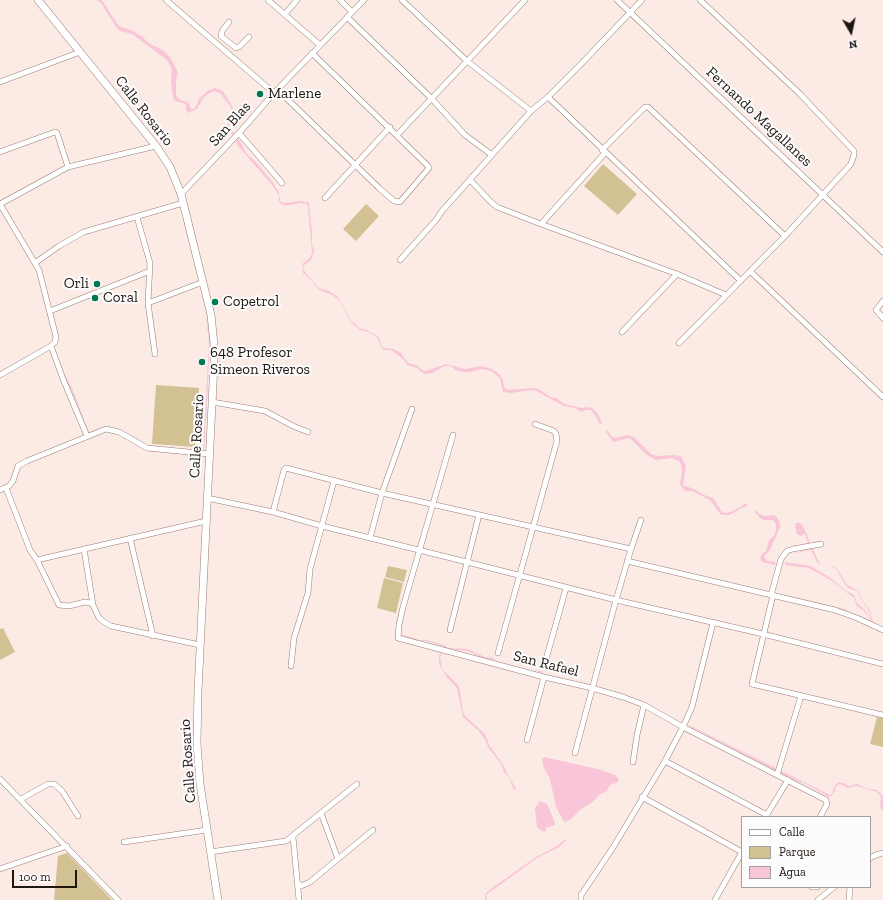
<!DOCTYPE html>
<html>
<head>
<meta charset="utf-8">
<style>
  body { margin:0 }
  #map { position:relative; width:883px; height:900px; overflow:hidden; background:#fcebe5; font-family:"Zilla Slab",serif }
  canvas { display:block }
  .legend { position:absolute; left:741px; top:816px; width:130px; height:72px; box-sizing:border-box; background:#fcfcfc; border:1px solid #a4a09e; margin:0; padding:5px 7px; list-style:none; font-size:12px; color:#1f1612 }
  .legend li { display:flex; align-items:center; gap:8px; height:20px }
  .legend b { width:20px; border:1px solid #a4a09e }
  .north { position:absolute; left:831px; top:12px; width:40px; height:40px; -webkit-text-stroke:3px #fcfcfc; paint-order:stroke; rotate:171deg; font-size:11px; font-weight:700; line-height:16px; text-align:center; color:#1f1612 }
  .north::after { content:''; display:block; margin:auto; width:14px; height:18px; background:#1f1612; clip-path:polygon(50% 0,100% 100%,50% 72%,0 100%) }
  .scale { position:absolute; left:12px; top:870px; width:65px; height:18px; box-sizing:border-box; border:2px solid #1f1612; border-top:0; padding-left:5px; font-size:12px; line-height:14px; white-space:nowrap; color:#1f1612; -webkit-text-stroke:3px #fcfcfc; paint-order:stroke }
</style>
</head>
<body>
<div id="map">
<canvas width="883" height="900"></canvas>
<ul class="legend">
<li><b style="height:5px;background:#fff"></b>Calle</li>
<li><b style="height:11px;background:#d2c293"></b>Parque</li>
<li><b style="height:11px;background:#f8c6d8"></b>Agua</li>
</ul>
<div class="north">N</div>
<div class="scale">100 m</div>
</div>
<script>
const ctx = document.querySelector('canvas').getContext('2d');
ctx.lineJoin = 'round';
function fillPath(path, color) { ctx.fillStyle = color; ctx.fill(path, 'evenodd'); }
const toPath = rows => new Path2D(rows.map(r => 'M' + r).join(''));
function strokePath(path, color, width, dash) { ctx.strokeStyle = color; ctx.lineWidth = width; ctx.lineCap = dash ? 'butt' : 'round'; ctx.setLineDash(dash || []); ctx.stroke(path); }
function label(font, color, halo, rows, align = 'center') {
  ctx.font = font + ' "Zilla Slab",serif'; ctx.lineWidth = 4; ctx.setLineDash([]); ctx.textBaseline = 'middle'; ctx.strokeStyle = halo; ctx.fillStyle = color; for (const [text, x, y, turn = 0] of rows) {
    ctx.save(); ctx.translate(x, y); ctx.rotate((+turn || 0) * Math.PI / 180); ctx.textAlign = isNaN(turn) ? turn : align; if (halo) ctx.strokeText(text, 0, 0); ctx.fillText(text, 0, 0); ctx.restore();
  }
}
const green = toPath([
  [603,164,637,194,618,215,584,186],
  [366,204,379,216,356,241,343,229],
  [156,385,199,388,195,447,152,444],
  [388,566,407,570,404,582,385,577],
  [384,578,403,583,396,613,377,608],
  [3,628,15,652,0,660,0,629],
  [877,717,883,718,883,747,870,744],
  [67,853,112,900,54,900,58,856]
]);
const water = toPath([
  [96,0,102,0,118,25,121,27,131,30,143,37,148,43,163,50,170,57,178,72,176,80,176,95,180,100,188,102,191,109,194,109,196,106,199,99,207,91,215,88,223,91,232,106,234,112,229,126,235,134,233,135,226,129,231,114,231,107,220,93,214,91,210,93,204,97,197,109,188,113,186,110,186,104,175,101,173,97,171,82,172,69,167,60,132,34,120,31,116,27,101,3],
  [237,139,239,139,246,153,257,163,274,184,279,193,280,201,284,203,301,201,309,203,312,232,312,244,314,251,311,260,303,266,304,271,319,288,329,291,338,297,351,321,356,324,359,328,366,330,378,336,383,348,393,349,401,353,408,363,416,365,422,370,426,371,446,364,465,369,481,366,492,369,499,374,503,380,504,387,507,390,532,388,539,389,550,397,556,398,565,404,581,408,587,407,592,408,598,414,602,423,600,424,596,417,591,410,586,410,581,412,575,408,564,406,536,391,531,390,511,393,503,392,500,378,491,371,482,369,470,372,462,372,455,370,451,366,445,366,432,373,425,374,421,372,417,368,407,365,404,360,391,350,383,350,382,348,377,337,368,332,360,330,350,321,339,300,332,295,318,289,312,281,303,273,302,264,309,259,312,253,308,206,306,204,300,203,286,206,281,204,278,200,279,197,278,194,272,185,239,147,236,142],
  [205,312,207,322,210,341,208,384,204,452,148,446,147,446,133,437,111,427,103,427,89,433,71,389,67,383,63,371,57,347,63,371,72,388,89,432,102,427,111,427,133,436,148,446,203,451,209,341],
  [607,430,612,437,615,438,627,435,634,437,651,454,657,456,673,455,681,456,686,467,683,485,696,490,704,495,713,498,722,512,726,513,733,511,745,504,747,504,747,507,741,508,730,515,721,515,710,500,692,491,685,491,681,486,680,483,682,471,681,464,679,461,672,458,656,460,647,455,632,440,629,438,613,442,606,432],
  [756,510,759,514,764,516,773,515,776,516,780,523,780,527,770,550,764,556,767,561,776,562,775,565,762,562,760,558,762,554,766,551,769,540,774,536,776,531,776,527,775,522,772,520,763,520,760,518,755,512],
  [796,523,800,523,802,525,807,534,810,544,788,548,808,543,805,533,801,536,797,534,795,527],
  [810,548,812,548,820,564,830,565,836,568,842,576,846,584,858,591,862,600,869,609,872,618,873,622,883,627,852,612,774,592,845,609,852,612,870,620,868,616,863,610,857,606,854,598,832,581,809,568,785,565,785,562,811,566,832,579,846,591,854,595,857,603,865,610,872,621,868,609,862,601,857,591,848,588,845,584,836,569,829,565,818,564,811,550,790,554,811,549],
  [400,634,420,640,427,640,441,644,449,648,468,649,485,657,494,658,494,660,481,657,468,651,446,649,442,646,427,641,422,641,405,637,400,635],
  [440,653,442,654,440,657,441,663,443,670,459,686,463,712,465,716,485,734,489,745,502,763,516,789,514,790,512,786,509,777,504,772,501,764,488,747,486,741,479,731,463,717,457,688,446,676,439,664,439,656],
  [691,726,830,795,832,793,835,785,839,782,846,784,849,786,857,784,868,789,877,790,883,796,883,811,880,807,881,797,877,792,857,786,848,788,840,784,836,786,835,791,831,796,829,797,804,783,796,781,691,727],
  [544,757,598,769,615,775,619,779,618,782,610,785,607,791,600,794,594,801,580,810,570,820,564,822,556,807,550,779,543,766,542,759],
  [540,801,547,804,555,823,555,825,546,828,545,832,542,831,537,827,535,808],
  [565,839,566,840,559,847,537,858,486,895,487,900,485,900,485,894,495,886,536,857,557,846]
]);
const stream = toPath([
  [538,671,542,672]
]);
const minor = toPath([
  [166,0,274,93],
  [268,0,320,45],
  [340,0,352,12],
  [402,0,467,61,531,111],
  [617,0,883,252],
  [285,14,297,0],
  [347,17,432,99,465,135,492,155],
  [229,22,222,31,221,36,236,48,239,47,249,37],
  [0,82,80,52],
  [278,90,379,188,394,201,400,202,429,168,428,166,312,53],
  [548,97,741,281],
  [239,133,282,183],
  [397,135,525,0],
  [602,150,645,107,648,107,785,236],
  [0,152,55,132,57,133,68,167],
  [470,180,491,202,497,207,541,224,677,274,726,295],
  [181,194,239,133,274,93,364,0],
  [325,198,390,127],
  [0,204,39,270,56,337,55,342,51,346,0,375],
  [0,204,68,167,156,146],
  [137,217,150,263,148,303,155,354],
  [541,224,605,153],
  [400,260,436,220,442,211,531,111,548,97,582,63,642,0],
  [35,263,59,246,84,232,183,203],
  [751,272,883,397],
  [883,301,876,310,883,318],
  [148,303,203,282],
  [50,311,150,271],
  [622,332,677,274],
  [679,343,785,236,851,164,854,155,854,151,799,93,700,0],
  [51,346,63,379,87,436],
  [212,402,265,411,293,426,308,432],
  [453,435,403,607,399,625,398,638,544,677,592,688,623,697,644,705,683,727,826,800,827,804,820,817],
  [6,488,30,550,37,560,59,605,69,606,85,602,90,603,93,605],
  [0,490,9,486,13,481,18,466,27,461,106,429,119,432,147,448,209,454],
  [207,498,273,512,322,526,467,562,616,600,763,634,883,664],
  [273,512,284,470,286,468,382,493,631,549],
  [130,538,153,636],
  [370,538,382,493,412,409],
  [84,549,93,605,99,618,104,622,111,626,200,645],
  [37,560,206,521],
  [627,561,835,610,857,618,883,630],
  [771,595,781,559,787,551,793,549,821,544],
  [773,595,752,684,883,715],
  [450,630,479,515],
  [498,653,557,441,556,434,554,431,535,424],
  [545,663,566,588],
  [291,666,294,638,308,593,310,569,334,481],
  [527,740,544,677],
  [575,753,616,600,631,549,641,520],
  [665,761,767,815],
  [633,762,637,735,644,705],
  [777,775,801,696],
  [0,779,118,900],
  [642,797,742,852],
  [21,799,48,784,54,784,62,791,78,816],
  [321,813,338,859],
  [766,816,788,780],
  [293,837,299,900],
  [124,842,207,830],
  [210,852,286,841,357,784],
  [870,858,876,855,883,853],
  [0,869,67,846],
  [297,882,301,886,310,882,373,830],
  [812,887,817,887],
  [581,900,581,895,612,849,665,761,683,727,692,707,713,623],
  [715,900,742,852],
  [818,900,834,887],
  [849,900,850,887]
]);
const major = toPath([
  [38,0,156,146,170,167,181,194,211,315,214,344,214,363,198,691,197,743,200,784,218,900]
]);
const markers = [
  [260,94,4,"#007753"],
  [97,284,4,"#007753"],
  [95,298,4,"#007753"],
  [215,302,4,"#007753"],
  [202,362,4,"#007753"]
];
const poiNames = [
  ["Marlene",268,94],
  ["Orli",89,284,"right"],
  ["Coral",103,298],
  ["Copetrol",223,302],
  ["648 Profesor",210,353],
  ["Simeon Riveros",210,370]
];
const streetNames = [
  ["Calle Rosario",144,111,52],
  ["Fernando Magallanes",759,117,43],
  ["San Blas",230,124,-48],
  ["Calle Rosario",197,436,-87],
  ["San Rafael",546,664,14],
  ["Calle Rosario",188,761,-94]
];
fillPath(green, '#d2c293');
fillPath(water, '#f8c6d8');
strokePath(stream, '#f8c6d8', 1.5);
strokePath(minor, '#967e74', 6);
strokePath(major, '#967e74', 8);
strokePath(minor, '#fff', 5);
strokePath(major, '#fff', 7);
for (const [x, y, r, color] of markers) { const dot = new Path2D(); dot.arc(x, y, r, 0, 2 * Math.PI); ctx.fillStyle = color; ctx.fill(dot); strokePath(dot, '#fcfcfc', 1.5); }
label('15px', '#1f1612', '#fcfcfc', poiNames, 'left');
label('15px', '#1f1612', '#fcfcfc', streetNames);
</script>
</body>
</html>
